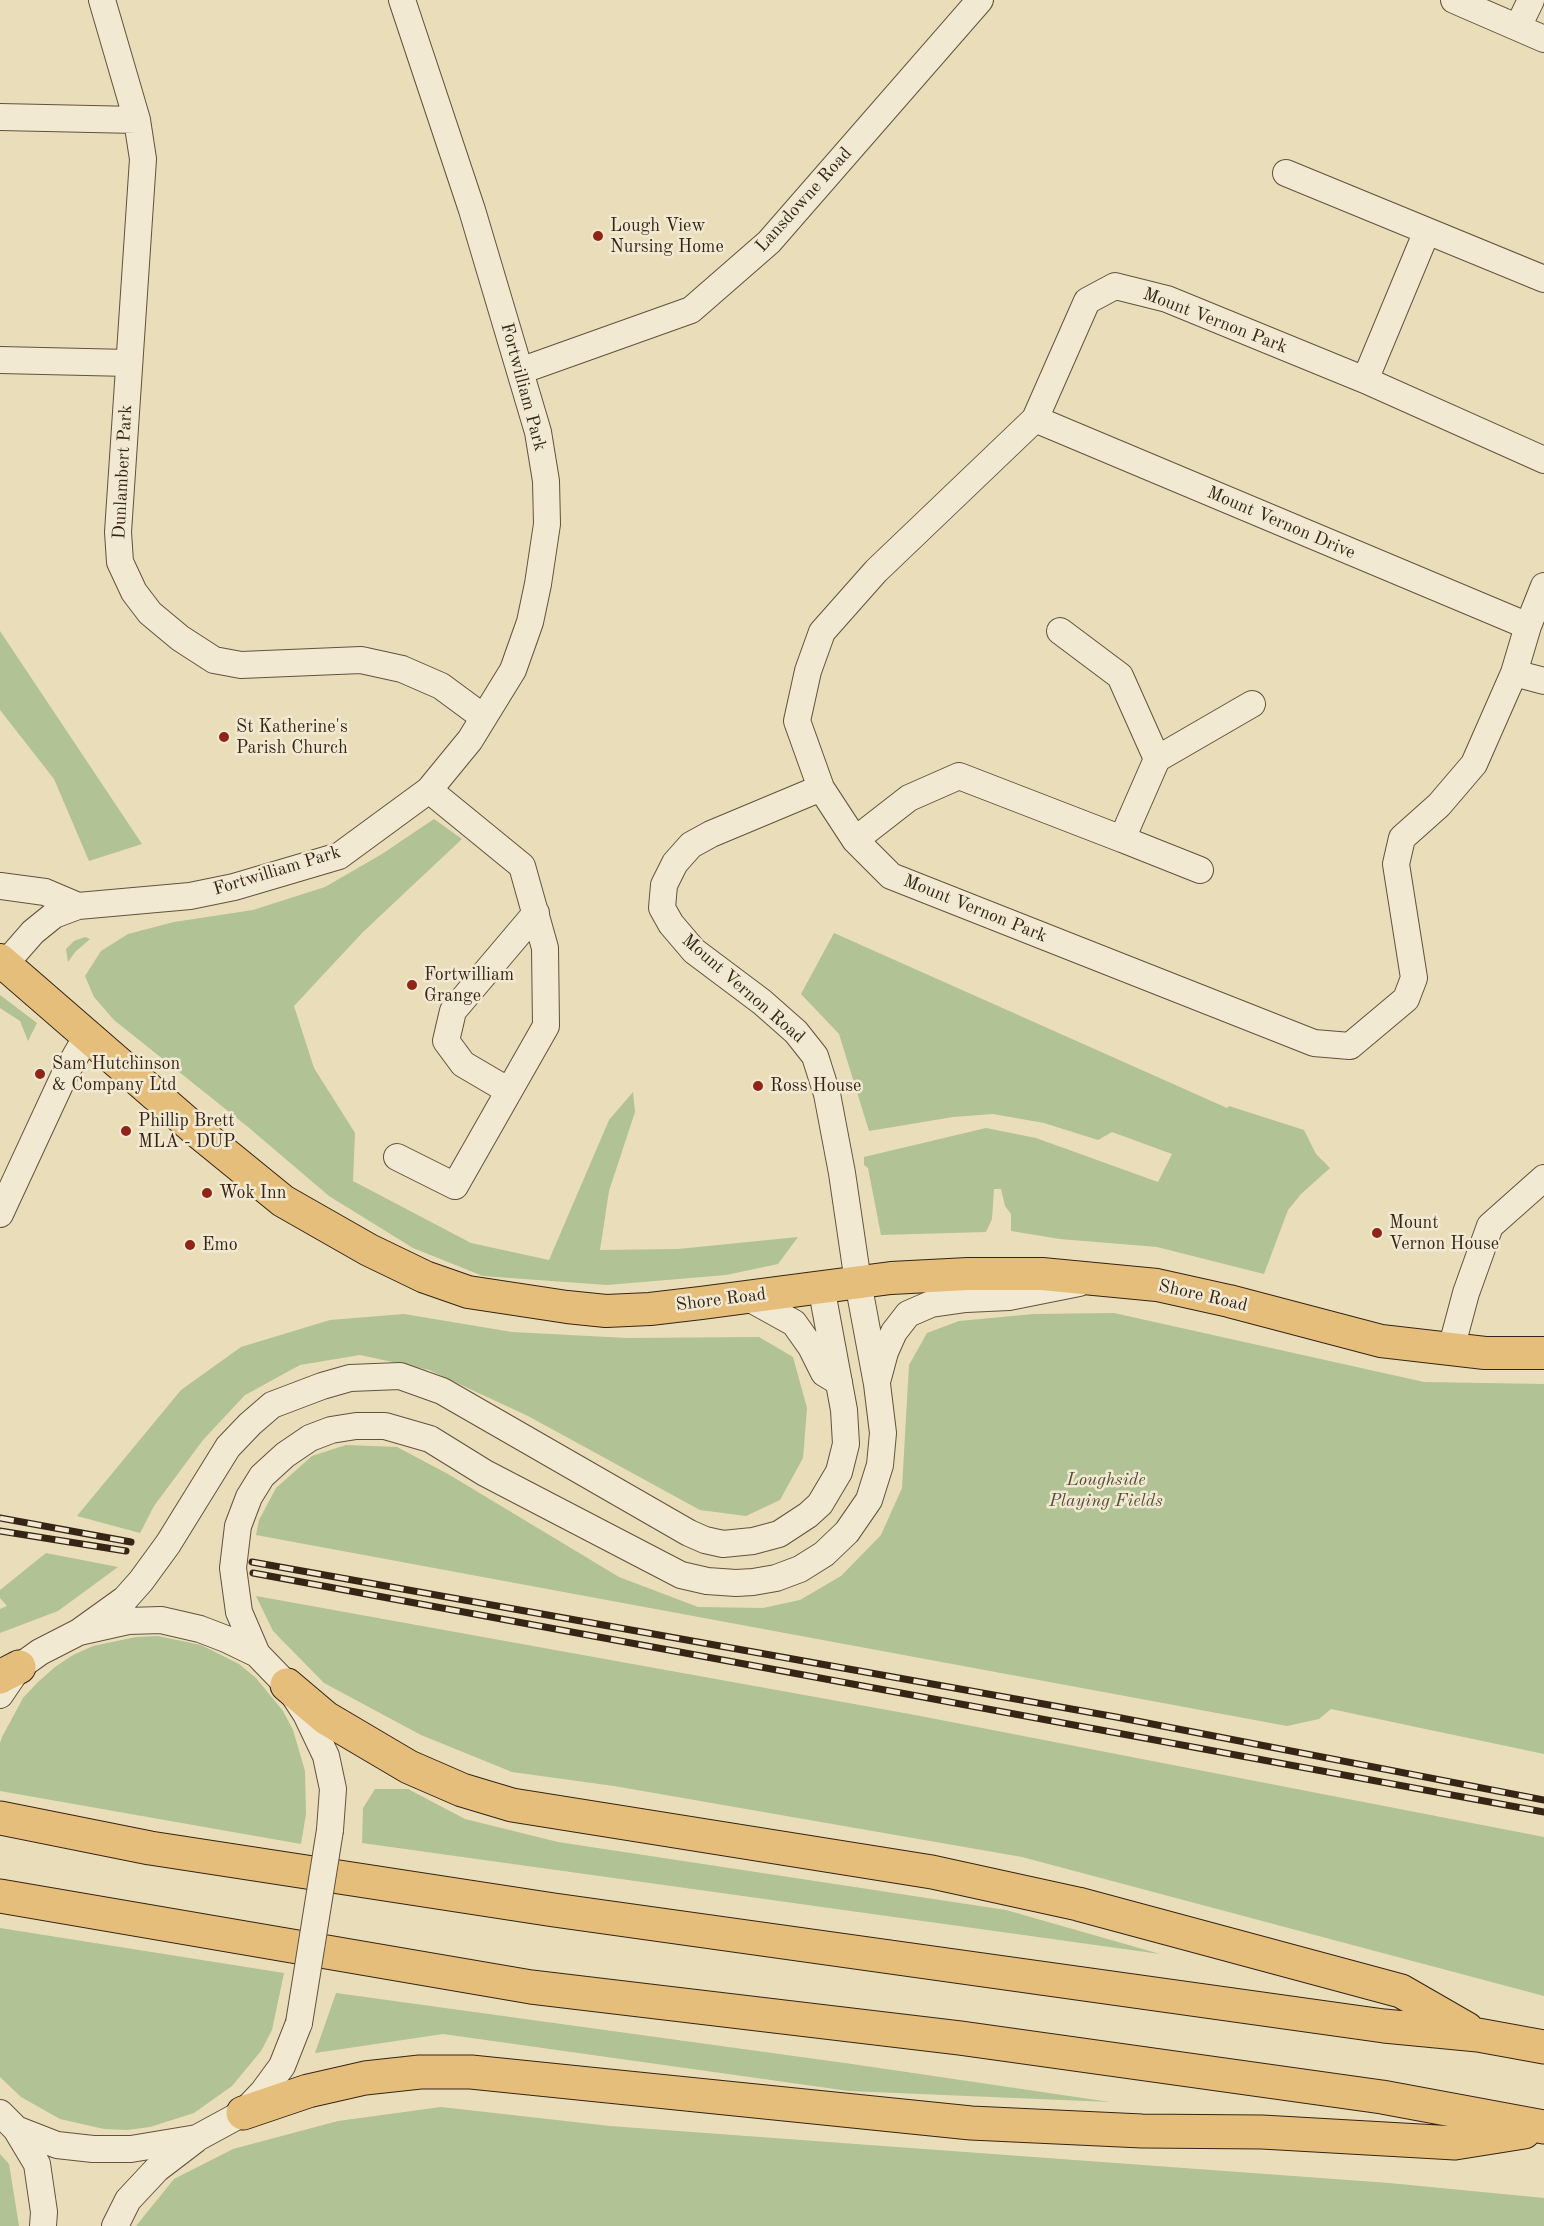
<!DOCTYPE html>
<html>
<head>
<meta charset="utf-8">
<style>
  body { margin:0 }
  canvas { display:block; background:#eaddb9 }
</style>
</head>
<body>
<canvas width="1544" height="2226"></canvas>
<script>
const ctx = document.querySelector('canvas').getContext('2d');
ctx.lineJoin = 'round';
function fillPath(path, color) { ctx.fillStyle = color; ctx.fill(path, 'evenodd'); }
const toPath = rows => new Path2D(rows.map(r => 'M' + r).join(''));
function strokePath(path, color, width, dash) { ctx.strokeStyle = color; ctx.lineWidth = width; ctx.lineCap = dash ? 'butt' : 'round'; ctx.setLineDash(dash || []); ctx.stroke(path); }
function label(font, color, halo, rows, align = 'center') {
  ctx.font = font + ' "Old Standard TT",serif'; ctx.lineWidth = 5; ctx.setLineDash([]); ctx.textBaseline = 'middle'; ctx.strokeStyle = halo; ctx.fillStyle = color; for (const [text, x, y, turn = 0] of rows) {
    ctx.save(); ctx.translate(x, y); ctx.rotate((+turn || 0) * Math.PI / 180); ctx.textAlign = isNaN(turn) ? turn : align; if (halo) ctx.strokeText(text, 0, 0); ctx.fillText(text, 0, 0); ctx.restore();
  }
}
const green = toPath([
  [0,631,142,844,89,861,54,779,0,710],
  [434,819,462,839,363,932,294,1006,314,1068,355,1133,353,1181,471,1243,549,1260,609,1120,633,1092,635,1112,609,1191,600,1250,678,1249,798,1237,778,1264,726,1275,607,1285,483,1276,413,1248,329,1196,248,1127,114,1020,94,997,85,976,101,951,128,934,174,922,253,910,325,887,382,854],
  [834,933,1227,1108,1229,1106,1304,1130,1316,1154,1330,1168,1301,1194,1288,1210,1264,1274,1157,1247,1060,1239,1011,1231,1011,1214,1005,1206,1001,1189,994,1189,992,1219,986,1232,881,1235,868,1168,864,1165,864,1157,986,1128,1036,1138,1158,1182,1172,1154,1112,1132,1098,1140,1044,1123,993,1114,953,1117,869,1131,839,1034,801,994],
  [85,937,90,939,75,952,68,962,66,949,74,941],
  [0,995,37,1023,28,1041,20,1021,0,1008],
  [1114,1313,1424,1382,1544,1384,1544,1754,1331,1709,1319,1719,1287,1726,256,1535,259,1520,276,1488,312,1456,346,1445,397,1447,448,1474,619,1577,698,1607,763,1608,800,1600,841,1576,881,1535,902,1488,909,1365,927,1333,959,1321,1034,1314],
  [404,1314,512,1332,627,1338,759,1337,793,1357,807,1408,803,1458,780,1500,746,1516,700,1510,528,1416,429,1370,360,1355,300,1365,245,1395,203,1440,154,1506,140,1533,77,1516,181,1390,241,1347,330,1320],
  [46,1553,118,1567,58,1611,0,1633,0,1609,7,1606,0,1598,0,1590],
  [256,1596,915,1715,1544,1837,1544,1996,1022,1857,614,1786,512,1772,421,1735,324,1683,273,1631],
  [158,1636,201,1645,239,1664,256,1678,283,1711,293,1730,305,1771,306,1814,301,1844,0,1791,0,1743,2,1737,23,1698,38,1682,55,1667,73,1655,93,1646,136,1637],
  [375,1789,408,1789,465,1819,558,1842,1006,1910,1160,1954,362,1843,363,1808],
  [0,1928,284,1973,272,2030,261,2051,232,2086,194,2113,150,2127,127,2130,104,2129,60,2119,21,2097,0,2077],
  [336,1993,852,2064,1110,2102,849,2091,443,2034,315,2053],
  [441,2107,610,2126,1389,2183,1544,2198,1544,2226,136,2226,174,2179,233,2149,338,2121],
  [0,2154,9,2164,19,2226,0,2226]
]);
const minor = toPath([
  [102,0,137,120,143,159,118,532,120,562,134,592,150,613,180,638,214,660,241,665,361,660,402,669,441,686,483,717],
  [1454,0,1544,39],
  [1518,27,1531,0],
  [0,117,137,120],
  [1286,173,1544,279],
  [0,360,129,363],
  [520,371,691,310,769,242,980,0],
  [1365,380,1427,231],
  [1035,419,1528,626],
  [1544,460,1365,380,1167,299,1115,286,1087,301,1035,419,876,571,822,632,808,671,797,721,821,788,855,840,891,876,1314,1043,1350,1046,1406,999,1414,978,1396,864,1402,838,1439,805,1474,764,1514,673,1528,626,1544,586],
  [1060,631,1120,676,1157,759,1122,839,1200,870],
  [1514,673,1544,681],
  [1157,759,1252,704],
  [855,840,909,798,959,776,1122,839],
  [0,886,45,892,78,906],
  [5,964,33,932,54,915,78,906,190,896,234,887,339,856,429,790,470,740,513,670,530,622,538,584,547,524,546,481,538,432,472,210,402,0],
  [509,1091,463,1064,446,1041,453,1011,536,913],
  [397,1157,455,1186,546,1026,545,948,522,866,429,790],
  [0,1214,64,1076,88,1034],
  [747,1297,794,1323,811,1347,824,1373,839,1382],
  [1451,1349,1466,1293,1490,1226,1544,1178],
  [878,1378,885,1352,894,1332,908,1314,931,1304,966,1299,1009,1297,1079,1283],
  [79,1632,125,1599,141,1581,168,1544,228,1447,250,1424,272,1405,322,1386,350,1378,400,1376,442,1391,689,1533,705,1540,723,1544,753,1541,779,1534,808,1515,820,1504,839,1472,846,1444,844,1410,821,1286],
  [257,1654,239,1612,233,1568,238,1526,249,1497,262,1476,285,1455,310,1438,331,1430,356,1426,385,1426,430,1439,485,1473,681,1575,707,1581,736,1583,753,1582,776,1578,800,1569,824,1554,847,1532,869,1500,880,1465,883,1433,877,1384,858,1282,842,1173,827,1094,815,1056,796,1032,762,1002,694,951,671,924,662,908,664,885,675,863,691,845,711,834,821,788],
  [0,1695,19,1667,40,1652,79,1632,128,1621,161,1620,200,1629,226,1639,257,1654,287,1685,306,1714,326,1756,333,1789,330,1830],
  [0,2113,16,2129,57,2145,93,2149,131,2149,197,2138,243,2113,263,2092,282,2066,299,2023],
  [16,2129,37,2164,44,2212,43,2226],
  [115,2226,128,2200,157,2169,195,2140]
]);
const major = toPath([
  [0,960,197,1131,283,1201,369,1250,425,1277,468,1292,567,1307,606,1311,650,1309,701,1303,891,1278,968,1274,1042,1274,1157,1285,1229,1301,1381,1341,1485,1353,1544,1353]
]);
const highway = toPath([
  [0,1677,19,1667],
  [287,1685,326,1718,409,1767,462,1790,512,1805,932,1872,1078,1904,1401,1991,1467,2029],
  [0,1818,150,1848,554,1910,1384,2026,1478,2035,1544,2047],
  [0,1896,531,1987,960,2038,1382,2097,1544,2127],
  [243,2113,308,2091,365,2078,420,2072,471,2072,971,2123,1142,2131,1262,2132,1455,2143,1524,2132]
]);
const rail = toPath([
  [0,1518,131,1542],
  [0,1531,126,1551],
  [252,1562,1116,1717,1544,1800],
  [253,1573,1544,1812]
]);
const minorBridge = toPath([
  [299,2023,330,1830]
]);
const markers = [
  [598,236,6,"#8f2418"],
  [224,737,6,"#8f2418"],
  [412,985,6,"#8f2418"],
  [40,1074,6,"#8f2418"],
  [758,1086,6,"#8f2418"],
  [126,1131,6,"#8f2418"],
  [207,1193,6,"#8f2418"],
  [1377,1233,6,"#8f2418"],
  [190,1245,6,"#8f2418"]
];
const streetNames = [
  ["Lansdowne Road",804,200,-48],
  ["Mount Vernon Park",1215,321,21],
  ["Fortwilliam Park",523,387,75],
  ["Dunlambert Park",123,472,-87],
  ["Mount Vernon Drive",1281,523,23],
  ["Fortwilliam Park",277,871,-17],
  ["Mount Vernon Park",975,909,22],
  ["Mount Vernon Road",743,989,41],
  ["Shore Road",1203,1296,13],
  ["Shore Road",721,1300,-7]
];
const poiNames = [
  ["Lough View",610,226],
  ["Nursing Home",610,247],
  ["St Katherine's",236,727],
  ["Parish Church",236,748],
  ["Fortwilliam",424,975],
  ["Grange",424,996],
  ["Sam Hutchinson",52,1064],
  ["& Company Ltd",52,1085],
  ["Ross House",770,1086],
  ["Phillip Brett",138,1121],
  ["MLA - DUP",138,1142],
  ["Wok Inn",219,1193],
  ["Mount",1389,1223],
  ["Vernon House",1389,1244],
  ["Emo",202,1245]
];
const parkNames = [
  ["Loughside",1106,1480],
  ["Playing Fields",1106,1501]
];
fillPath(green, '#b1c294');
strokePath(minor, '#63523d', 28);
strokePath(major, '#362414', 34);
strokePath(highway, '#362414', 35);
strokePath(minor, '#f1e9d2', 26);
strokePath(major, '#e5be7c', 32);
strokePath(highway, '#e5be7c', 33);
strokePath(rail, '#362414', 7);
strokePath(rail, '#f1e9d2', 4.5, [14]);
strokePath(minorBridge, '#63523d', 28, []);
strokePath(minorBridge, '#f1e9d2', 26);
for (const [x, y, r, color] of markers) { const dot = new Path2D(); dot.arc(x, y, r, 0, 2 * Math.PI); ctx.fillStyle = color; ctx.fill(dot); strokePath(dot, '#f1e9d2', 2); }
label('18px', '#362414', '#f1e9d2', streetNames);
label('18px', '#362414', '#f1e9d2', poiNames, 'left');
label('italic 18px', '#554c34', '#f1e9d2', parkNames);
</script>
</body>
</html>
